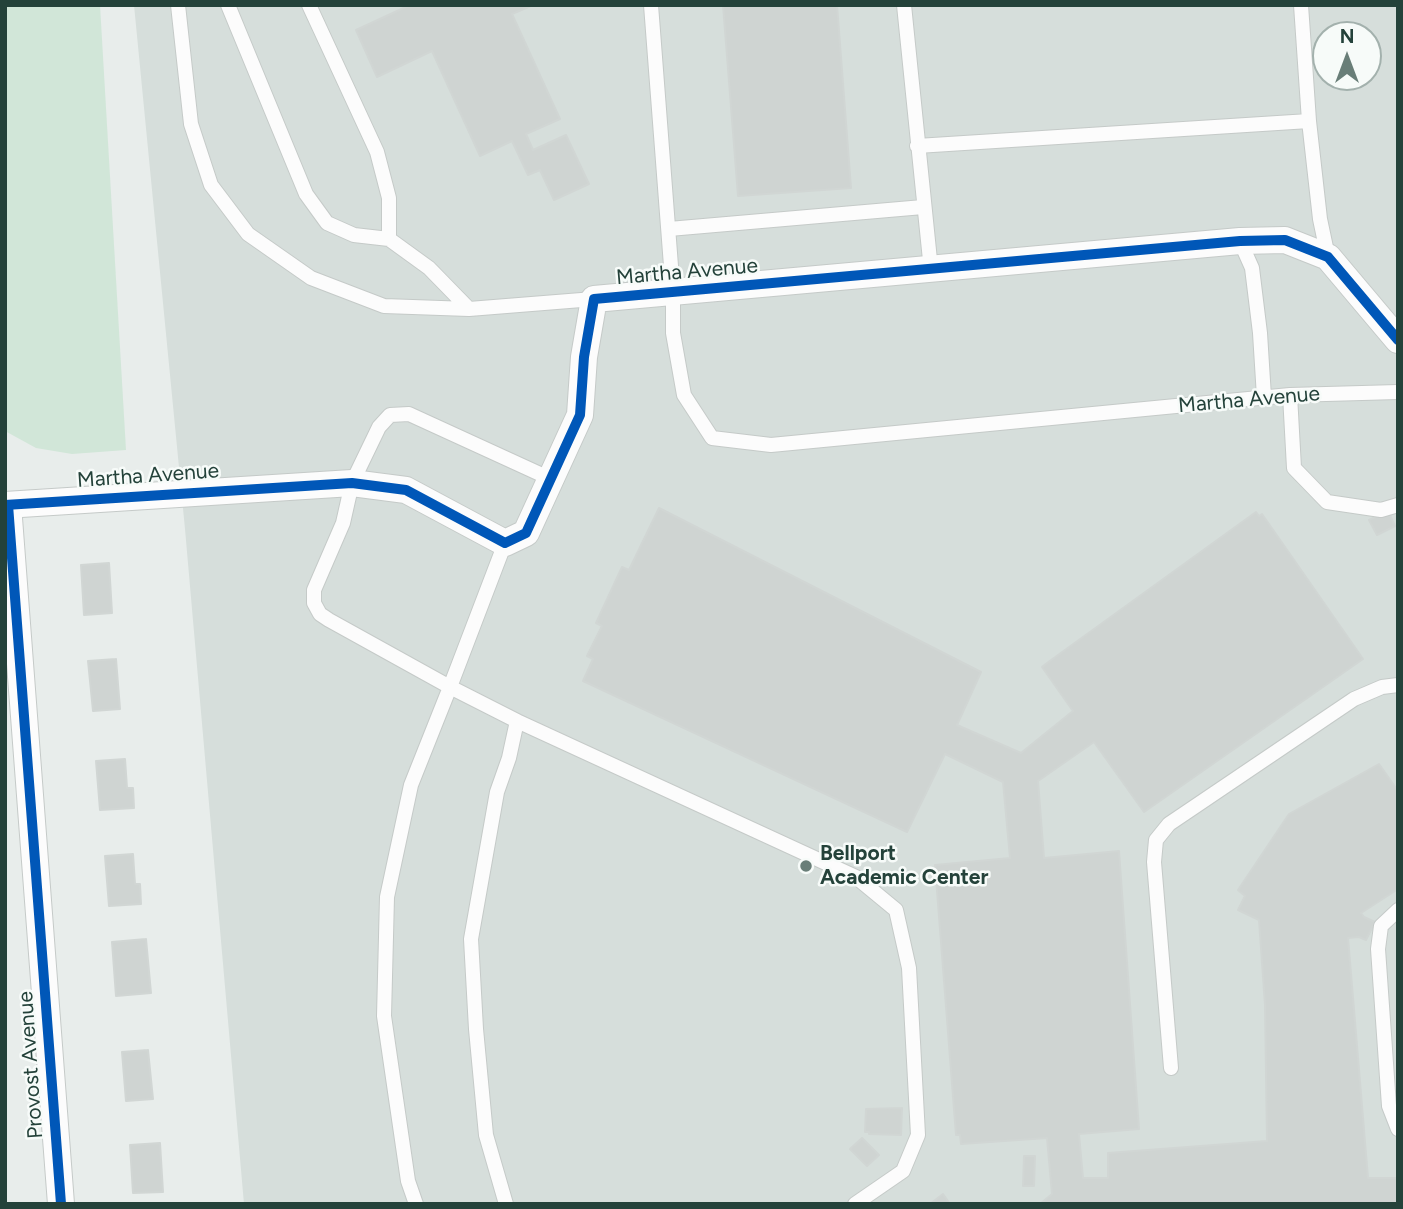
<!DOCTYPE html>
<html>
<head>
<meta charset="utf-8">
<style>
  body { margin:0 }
  #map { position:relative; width:1403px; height:1209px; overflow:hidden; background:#e8edeb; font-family:Figtree,sans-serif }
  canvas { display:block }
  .frame { position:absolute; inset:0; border:7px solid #24423a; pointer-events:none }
  .north { position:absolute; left:1312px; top:21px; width:70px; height:70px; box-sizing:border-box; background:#f7fbf9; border:2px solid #a3b1ad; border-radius:50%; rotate:0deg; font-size:19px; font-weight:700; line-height:28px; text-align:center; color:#24423a }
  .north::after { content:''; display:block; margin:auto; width:24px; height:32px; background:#697e78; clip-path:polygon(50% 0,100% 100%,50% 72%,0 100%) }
</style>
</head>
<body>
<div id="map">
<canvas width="1403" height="1209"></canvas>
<div class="frame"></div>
<div class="north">N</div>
</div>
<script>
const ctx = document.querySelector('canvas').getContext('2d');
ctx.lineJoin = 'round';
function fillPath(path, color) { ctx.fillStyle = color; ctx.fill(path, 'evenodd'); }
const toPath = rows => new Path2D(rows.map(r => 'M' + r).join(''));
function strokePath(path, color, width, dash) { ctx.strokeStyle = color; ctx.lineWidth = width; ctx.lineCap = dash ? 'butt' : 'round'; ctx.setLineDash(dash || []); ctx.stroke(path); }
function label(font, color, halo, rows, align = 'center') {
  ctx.font = font + ' Figtree,sans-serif'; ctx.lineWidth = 5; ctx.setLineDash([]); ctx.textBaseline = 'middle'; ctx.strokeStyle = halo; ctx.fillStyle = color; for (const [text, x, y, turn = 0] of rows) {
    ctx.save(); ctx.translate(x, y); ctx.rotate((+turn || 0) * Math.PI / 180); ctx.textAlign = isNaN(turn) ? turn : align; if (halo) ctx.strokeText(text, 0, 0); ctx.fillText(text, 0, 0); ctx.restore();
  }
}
const built = toPath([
  [134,5,1398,5,1398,1204,244,1204,185,529],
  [1326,35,1368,35,1368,77,1326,77]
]);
const green = toPath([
  [5,5,100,5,126,450,72,454,36,448,5,431]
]);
const building = toPath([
  [410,5,533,5,512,14,560,119,526,134,533,150,566,135,589,184,554,200,540,170,528,175,512,141,480,156,432,51,377,77,356,30,410,5],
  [723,5,837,5,851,188,738,196,723,5],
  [659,508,981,672,957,725,1021,753,1073,711,1042,667,1047,663,1256,512,1259,516,1262,514,1363,659,1144,812,1094,742,1038,781,1044,858,1119,851,1139,1129,1079,1134,1083,1178,1108,1178,1108,1153,1267,1141,1265,1005,1259,920,1238,910,1245,896,1238,890,1289,814,1379,764,1398,791,1398,889,1361,913,1364,917,1375,922,1366,940,1359,937,1348,938,1368,1178,1398,1178,1398,1204,1040,1204,1052,1194,1047,1138,961,1144,960,1135,956,1135,935,865,1010,858,1003,782,945,754,907,832,583,681,593,659,587,656,602,626,596,623,622,567,629,570,659,508],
  [1388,511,1395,526,1377,535,1369,520,1388,511],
  [109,563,112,613,84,615,81,565,109,563],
  [116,659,120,709,93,711,88,661,116,659],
  [125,759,127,788,133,788,134,808,100,810,96,761,125,759],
  [133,854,135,884,140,884,141,904,109,906,105,856,133,854],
  [146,939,151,993,116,996,112,942,146,939],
  [148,1050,153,1099,126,1101,122,1052,148,1050],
  [902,1108,901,1135,869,1134,869,1132,865,1132,866,1109,902,1108],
  [862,1138,879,1155,867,1166,850,1149,862,1138],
  [160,1143,163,1192,133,1193,130,1145,160,1143],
  [1024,1156,1035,1156,1034,1186,1023,1186,1024,1156],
  [943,1194,950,1204,930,1204,943,1194]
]);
const lane = toPath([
  [178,5,191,124,211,185,248,234,311,278,384,306,469,309,594,299],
  [228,5,306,194,327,223,354,235,389,239],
  [309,5,377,152,389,198,389,239,429,268,469,309],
  [651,5,673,292,673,333,684,395,712,438,771,445,1290,395,1398,392],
  [904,5,931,270],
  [1309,121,1320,219,1328,257],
  [917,146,1309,121,1301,5],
  [669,229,923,207],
  [1240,241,1252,268,1260,333,1264,397],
  [1290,395,1294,468,1327,502,1381,510,1398,505],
  [505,543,450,687,329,620,320,614,314,603,314,590,343,523,352,483,379,427,390,415,409,414,551,479],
  [517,721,856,877,896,910,909,968,918,1135,903,1171,855,1204],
  [1398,910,1381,926,1378,949,1389,1106,1398,1129],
  [1171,1068,1154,862,1156,840,1169,824,1354,699,1382,687,1398,685],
  [416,1204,408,1181,384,1016,387,897,411,785,450,687,517,721,509,758,497,792,471,939,476,1029,486,1135,506,1204]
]);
const street = toPath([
  [5,505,352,483,406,490,505,543,526,533,580,415,584,357,594,299,1240,241,1285,240,1328,257,1398,340],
  [8,505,61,1204]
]);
const cycleway = toPath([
  [5,505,352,483,406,490,505,543,526,533,580,415,584,357,594,299,1240,241,1285,240,1328,257,1398,340],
  [8,505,61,1204]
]);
const markers = [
  [806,866,7,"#697e78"]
];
const streetNames = [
  ["Martha Avenue",687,272,-5],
  ["Martha Avenue",1249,400,-5],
  ["Martha Avenue",148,476,-4],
  ["Provost Avenue",31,1065,-94]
];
const poiNames = [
  ["Bellport",820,854],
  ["Academic Center",820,878]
];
fillPath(built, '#d6dedb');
fillPath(green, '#d1e6d8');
fillPath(building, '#cfd4d2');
strokePath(building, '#d1d6d4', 2);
strokePath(lane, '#c5cac8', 16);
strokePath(street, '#c5cac8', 28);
strokePath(lane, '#fcfcfc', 14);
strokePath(street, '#fcfcfc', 26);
strokePath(cycleway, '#0057b8', 10);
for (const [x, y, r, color] of markers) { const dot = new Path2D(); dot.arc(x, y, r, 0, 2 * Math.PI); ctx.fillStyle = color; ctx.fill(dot); strokePath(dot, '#f7fbf9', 2.5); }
label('21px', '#24423a', '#f7fbf9', streetNames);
label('bold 21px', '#24423a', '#f7fbf9', poiNames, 'left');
</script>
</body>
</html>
